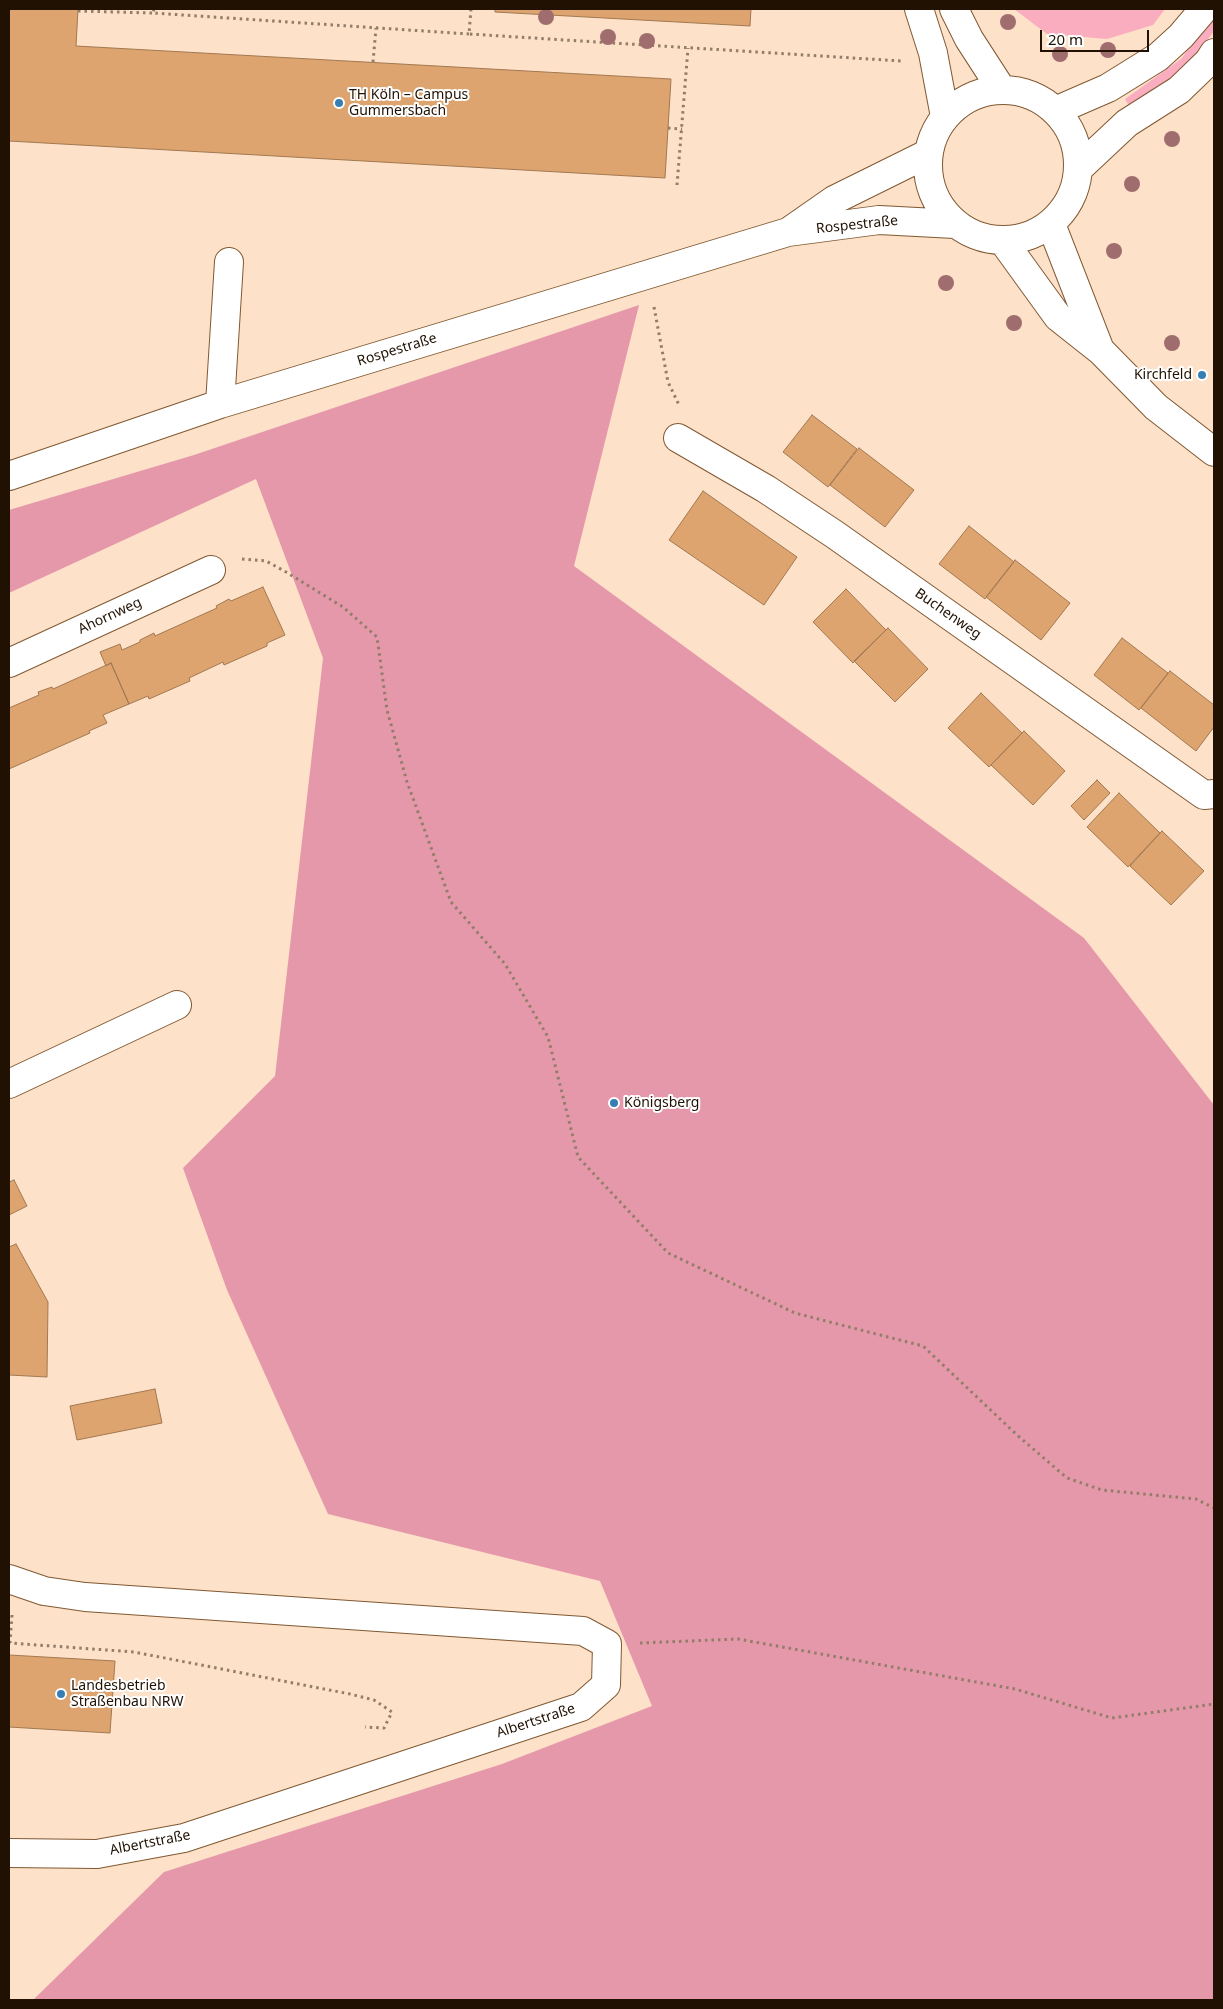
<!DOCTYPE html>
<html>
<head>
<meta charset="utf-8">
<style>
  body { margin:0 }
  #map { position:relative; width:1223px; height:2009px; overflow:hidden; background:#fde1c8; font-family:"Noto Sans",sans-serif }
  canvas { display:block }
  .frame { position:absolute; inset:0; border:10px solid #201103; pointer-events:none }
  .scale { position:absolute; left:1040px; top:30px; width:109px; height:22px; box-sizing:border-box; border:2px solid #201103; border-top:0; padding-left:6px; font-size:15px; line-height:18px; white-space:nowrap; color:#201103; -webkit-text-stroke:4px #fff; paint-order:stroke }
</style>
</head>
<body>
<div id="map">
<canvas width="1223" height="2009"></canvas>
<div class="frame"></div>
<div class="scale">20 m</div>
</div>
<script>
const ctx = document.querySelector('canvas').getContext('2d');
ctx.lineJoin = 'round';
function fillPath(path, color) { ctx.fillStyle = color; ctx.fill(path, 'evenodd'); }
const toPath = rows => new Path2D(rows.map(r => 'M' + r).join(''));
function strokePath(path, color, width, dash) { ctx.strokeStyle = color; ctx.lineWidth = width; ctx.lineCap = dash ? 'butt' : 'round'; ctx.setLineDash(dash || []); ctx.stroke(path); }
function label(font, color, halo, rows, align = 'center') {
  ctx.font = font + ' "Noto Sans",sans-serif'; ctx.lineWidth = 4; ctx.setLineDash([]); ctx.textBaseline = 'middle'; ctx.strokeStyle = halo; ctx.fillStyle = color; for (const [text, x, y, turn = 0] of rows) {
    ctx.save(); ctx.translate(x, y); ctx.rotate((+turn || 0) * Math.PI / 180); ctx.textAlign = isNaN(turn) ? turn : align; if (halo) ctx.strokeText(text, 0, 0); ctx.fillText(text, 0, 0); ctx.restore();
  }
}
const green = toPath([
  [1014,9,1165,9,1153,25,1107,39,1047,34],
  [1214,13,1214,31,1183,73,1131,109,1125,99,1181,59]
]);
const forest = toPath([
  [639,305,574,566,1084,938,1214,1105,1214,2000,33,2000,164,1872,502,1764,652,1706,600,1581,328,1514,227,1290,183,1168,275,1076,323,658,256,479,9,593,9,510,194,455]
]);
const building = toPath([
  [9,9,78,9,76,46,671,79,665,178,9,141,9,9],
  [495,9,751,9,750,26,495,12,495,9],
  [812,415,857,449,828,487,783,452,812,415],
  [859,448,914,490,885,527,830,485,859,448],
  [703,491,797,557,764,605,669,540,703,491],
  [969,526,1014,562,985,599,939,564,969,526],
  [1015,560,1070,603,1041,640,986,597,1015,560],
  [263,587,285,635,267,643,267,646,224,665,223,662,189,678,190,681,149,699,148,696,129,704,111,663,106,666,100,652,120,644,122,650,140,642,140,640,154,633,155,636,217,608,216,606,229,599,231,601,263,587],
  [846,589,886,630,853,663,813,622,846,589],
  [888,628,928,669,895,702,854,661,888,628],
  [1122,638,1168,673,1139,710,1094,675,1122,638],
  [111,663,129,704,103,715,107,723,89,731,90,733,9,769,9,708,39,695,38,692,52,687,53,689,111,663],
  [1170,671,1214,705,1214,727,1196,751,1141,708,1170,671],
  [981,693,1022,733,989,767,948,728,981,693],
  [1024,731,1065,771,1033,805,991,765,1024,731],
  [1097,780,1110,793,1084,820,1071,806,1097,780],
  [1119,793,1160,833,1128,867,1087,827,1119,793],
  [1162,831,1204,871,1171,905,1130,866,1162,831],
  [14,1180,27,1206,9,1215,9,1182,14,1180],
  [16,1244,48,1302,47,1377,9,1375,9,1247,16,1244],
  [155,1389,162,1423,77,1440,70,1406,155,1389],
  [9,1655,115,1661,110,1733,9,1727,9,1655]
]);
const path = toPath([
  [154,9,153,13,469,34],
  [471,9,469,34,901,61],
  [78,11,153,13],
  [373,62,376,28],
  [668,128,682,129],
  [677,185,688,48],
  [654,307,668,382,680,407],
  [242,559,266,561,286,572,343,607,377,637,387,710,407,782,451,902,505,964,548,1037,578,1157,668,1253,795,1313,923,1346,1017,1435,1067,1478,1102,1490,1196,1499,1214,1508],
  [12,1615,10,1643,134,1652,350,1694,374,1700,392,1712,384,1728,365,1727],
  [640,1643,738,1639,1015,1689,1112,1718,1214,1704]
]);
const minor = toPath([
  [919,9,933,53,945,117],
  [954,9,969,39,1002,90],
  '928 165a75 75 0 1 1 150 0a75 75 0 1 1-150 0Z',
  [1055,111,1108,88,1158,57,1181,36,1204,9],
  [1078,169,1127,123,1179,90,1209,61,1214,53],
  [1051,224,1100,350],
  [791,230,834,200,929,153],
  [1003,241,1058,317,1101,351,1156,407,1214,452],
  [220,404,229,262],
  [678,438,766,489,834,534,1204,795,1214,794],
  [9,476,220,404,788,232,879,220,955,224],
  [9,663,211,570],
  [9,1084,177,1005],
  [9,1579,44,1591,85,1597,583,1631,607,1644,606,1685,581,1707,184,1838,97,1854,9,1853]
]);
const trees = [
  [546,17],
  [1008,22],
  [608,37],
  [647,41],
  [1108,50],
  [1060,54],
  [1172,139],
  [1132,184],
  [1114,251],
  [946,283],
  [1014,323],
  [1172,343]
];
const markers = [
  [339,103,5,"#377eb2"],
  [1202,375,5,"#377eb2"],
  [614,1103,5,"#377eb2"],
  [61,1694,5,"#377eb2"]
];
const poiNames = [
  ["TH Köln – Campus",349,95],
  ["Gummersbach",349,111],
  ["Kirchfeld",1192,375,"right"],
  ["Königsberg",624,1103],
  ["Landesbetrieb",71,1686],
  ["Straßenbau NRW",71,1702]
];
const streetNames = [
  ["Rospestraße",857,225,-6],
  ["Rospestraße",397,350,-17],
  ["Buchenweg",948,614,35],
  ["Ahornweg",110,616,-25],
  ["Albertstraße",536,1721,-18],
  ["Albertstraße",150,1843,-11]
];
fillPath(green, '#faadbf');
fillPath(forest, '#e698ab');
fillPath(building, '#dda46f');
strokePath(building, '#a27851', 1);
strokePath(minor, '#805932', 30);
strokePath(path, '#927d69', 3, [2.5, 4]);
strokePath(minor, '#fff', 28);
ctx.fillStyle = '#a06d6f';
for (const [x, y] of trees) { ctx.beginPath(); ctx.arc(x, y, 8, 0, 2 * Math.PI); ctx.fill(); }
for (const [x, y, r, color] of markers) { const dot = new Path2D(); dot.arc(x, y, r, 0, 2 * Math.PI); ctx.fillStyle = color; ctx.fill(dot); strokePath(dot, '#fff', 2); }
label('14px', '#201103', '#fff', poiNames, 'left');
label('14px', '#201103', '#fff', streetNames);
</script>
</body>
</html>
